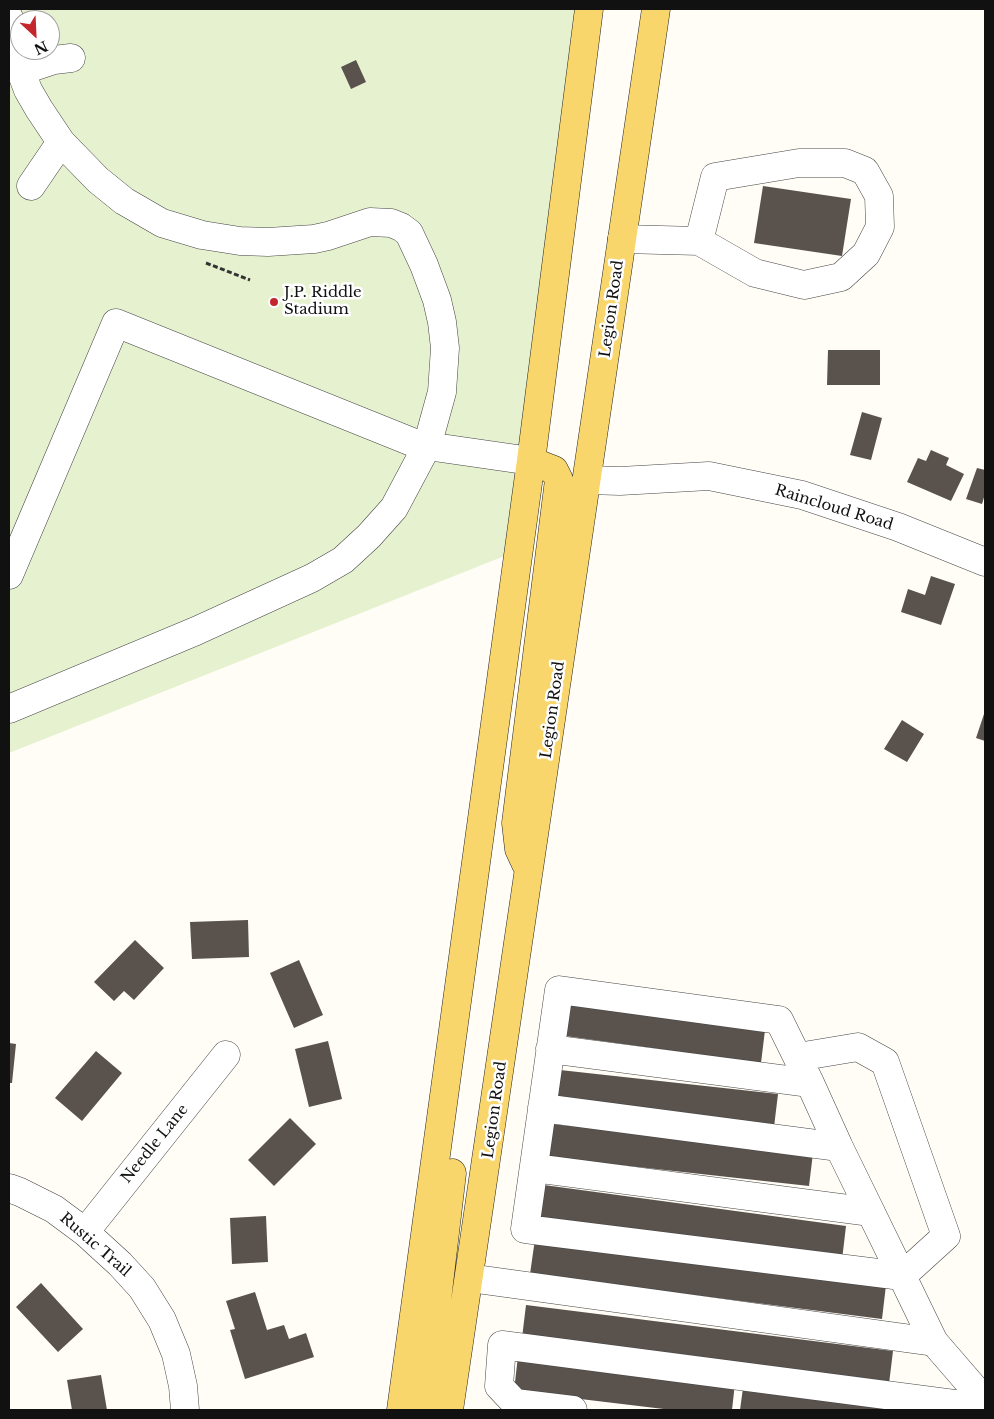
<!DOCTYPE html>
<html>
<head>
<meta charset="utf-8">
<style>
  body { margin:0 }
  #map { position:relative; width:994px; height:1419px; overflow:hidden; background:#fffdf5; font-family:"Libre Baskerville",serif }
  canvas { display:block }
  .frame { position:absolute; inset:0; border:10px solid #111; pointer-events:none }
  .north { position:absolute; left:10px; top:10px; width:50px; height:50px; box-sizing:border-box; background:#fff; border:1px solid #a0a0a0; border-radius:50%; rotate:155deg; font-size:14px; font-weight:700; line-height:20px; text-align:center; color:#111 }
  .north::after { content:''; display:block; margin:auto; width:18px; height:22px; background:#c4262e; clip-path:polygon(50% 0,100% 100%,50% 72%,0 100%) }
</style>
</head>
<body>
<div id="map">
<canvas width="994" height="1419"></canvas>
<div class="frame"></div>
<div class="north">N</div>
</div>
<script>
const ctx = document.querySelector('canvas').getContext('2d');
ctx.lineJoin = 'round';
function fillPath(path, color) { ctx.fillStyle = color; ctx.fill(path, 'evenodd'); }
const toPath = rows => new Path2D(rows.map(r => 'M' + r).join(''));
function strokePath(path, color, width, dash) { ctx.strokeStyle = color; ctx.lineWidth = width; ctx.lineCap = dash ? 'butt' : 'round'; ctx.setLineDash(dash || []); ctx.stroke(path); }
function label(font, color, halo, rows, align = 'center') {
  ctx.font = font + ' "Libre Baskerville",serif'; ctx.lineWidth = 5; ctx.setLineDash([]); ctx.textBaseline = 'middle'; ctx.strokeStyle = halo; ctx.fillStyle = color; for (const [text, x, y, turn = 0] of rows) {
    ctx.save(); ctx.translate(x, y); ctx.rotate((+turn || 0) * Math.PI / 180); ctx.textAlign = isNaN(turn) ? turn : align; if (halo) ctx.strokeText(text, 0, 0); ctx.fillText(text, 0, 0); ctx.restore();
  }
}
const pitch = toPath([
  [9,9,576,9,507,555,9,753],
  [20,20,50,20,50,50,20,50]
]);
const building = toPath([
  [356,60,366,82,351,89,341,67],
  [763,186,851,199,842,256,754,243],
  [828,350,880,350,880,385,827,385],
  [862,412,882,418,871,460,850,455],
  [931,450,949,458,946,465,964,474,951,501,907,482,918,458,926,461],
  [977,468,985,470,985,494,982,504,966,499],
  [931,576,955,584,941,625,901,612,908,589,925,595],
  [985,711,985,741,976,738],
  [902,720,924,734,907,762,884,749],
  [248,920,249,957,192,959,190,922],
  [135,940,164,968,134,1000,124,991,114,1001,94,982],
  [299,960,323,1015,294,1028,270,973],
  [570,1003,765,1030,761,1063,565,1036],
  [328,1041,342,1099,309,1107,295,1049],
  [9,1043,16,1044,12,1083,9,1083],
  [96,1051,122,1073,82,1121,55,1098],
  [560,1070,778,1094,774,1127,556,1103],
  [290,1118,316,1144,274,1186,248,1160],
  [552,1124,813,1153,809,1186,548,1157],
  [544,1185,846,1226,842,1260,539,1218],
  [266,1216,268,1262,232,1264,230,1218],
  [535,1239,886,1285,882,1319,530,1274],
  [41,1283,83,1329,58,1352,16,1307],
  [255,1292,267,1330,284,1325,289,1339,306,1333,314,1357,245,1379,230,1330,235,1329,226,1301],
  [526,1305,893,1351,889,1384,522,1338],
  [518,1356,735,1383,732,1410,672,1410,514,1391],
  [101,1375,107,1410,72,1410,67,1380],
  [743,1388,899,1410,740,1410]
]);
const path = toPath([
  [206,263,250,280]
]);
const minor = toPath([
  [9,18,19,66,28,90,39,109,61,142,98,180,124,201,162,223,202,235,240,241,268,242,314,239,328,236,370,222,391,223,401,227,409,233,424,265,437,300,442,322,445,348,442,392,427,446,394,508,369,536,343,560,312,578,196,631,9,709],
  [21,71,54,60,71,58],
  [31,186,61,142],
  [622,239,699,241,755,273,804,285,841,277,866,254,880,227,879,196,865,171,845,163,799,163,715,177,699,241],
  [587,480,620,481,709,476,802,495,898,527,985,562],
  [9,575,116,323,412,442,427,446,531,461],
  [550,1049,810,1083],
  [542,1108,839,1147],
  [534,1168,871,1212],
  [9,1188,20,1192,54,1209,85,1232,120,1264,142,1288,162,1320,176,1354,183,1386,185,1410],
  [85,1232,226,1055],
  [469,1278,934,1342,902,1276,839,1147,810,1083,779,1020,559,990,525,1229,902,1276,946,1236,885,1062,858,1047,798,1057],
  [934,1342,985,1401],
  [573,1410,515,1403,499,1386,502,1345,985,1408]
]);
const major = toPath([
  [526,864,519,849,516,823,559,480,554,470,531,461],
  [401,1410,531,461,589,9],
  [424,1410,452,1173],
  [449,1410,656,9]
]);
const markers = [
  [274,302,5,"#c4262e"]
];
const poiNames = [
  ["J.P. Riddle",284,293],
  ["Stadium",284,310]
];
const streetNames = [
  ["Legion Road",612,309,-82],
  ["Raincloud Road",834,508,17],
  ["Legion Road",553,710,-82],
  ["Legion Road",495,1110,-82],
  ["Needle Lane",155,1144,-51],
  ["Rustic Trail",95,1245,41]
];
fillPath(pitch, '#e6f2cf');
fillPath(building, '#5a524d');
strokePath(minor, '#444', 29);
strokePath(major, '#222', 29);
strokePath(path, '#333', 3, [5, 2.5]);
strokePath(minor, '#fff', 28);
strokePath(major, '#f9d66b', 28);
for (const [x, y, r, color] of markers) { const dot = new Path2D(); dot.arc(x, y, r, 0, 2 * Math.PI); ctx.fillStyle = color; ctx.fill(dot); strokePath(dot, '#fff', 2); }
label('15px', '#111', '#fff', poiNames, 'left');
label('15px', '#111', '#fff', streetNames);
</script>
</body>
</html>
